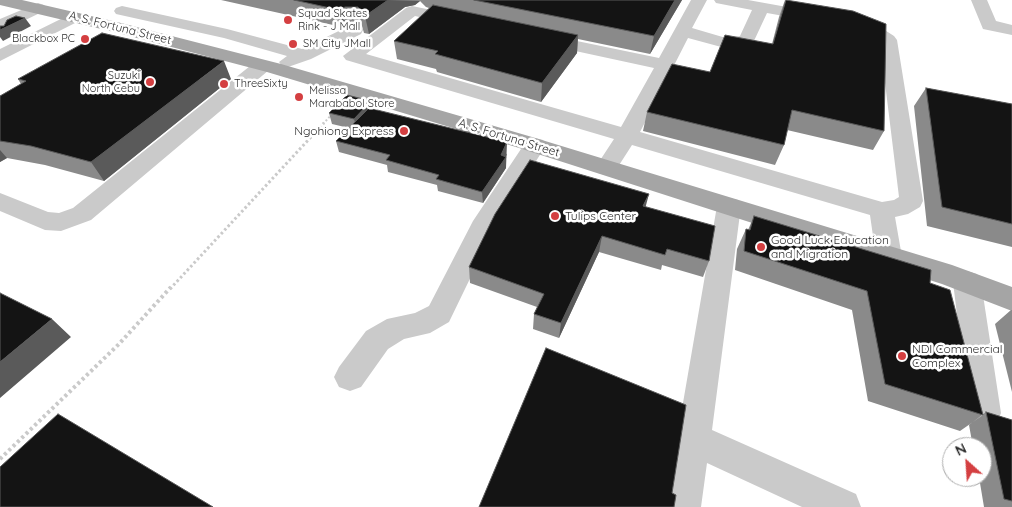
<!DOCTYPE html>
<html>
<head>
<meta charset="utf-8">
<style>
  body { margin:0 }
  #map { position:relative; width:1012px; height:507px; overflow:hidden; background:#fff; font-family:Quicksand,sans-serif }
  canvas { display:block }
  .north { position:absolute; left:942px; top:437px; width:50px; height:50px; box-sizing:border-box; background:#fff; border:1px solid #ababab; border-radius:50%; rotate:334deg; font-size:14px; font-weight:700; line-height:20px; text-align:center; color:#2d2d2d }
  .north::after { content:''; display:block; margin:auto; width:18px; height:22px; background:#d43f41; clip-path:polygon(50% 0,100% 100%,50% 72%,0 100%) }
</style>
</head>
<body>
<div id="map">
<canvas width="1012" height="507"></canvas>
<div class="north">N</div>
</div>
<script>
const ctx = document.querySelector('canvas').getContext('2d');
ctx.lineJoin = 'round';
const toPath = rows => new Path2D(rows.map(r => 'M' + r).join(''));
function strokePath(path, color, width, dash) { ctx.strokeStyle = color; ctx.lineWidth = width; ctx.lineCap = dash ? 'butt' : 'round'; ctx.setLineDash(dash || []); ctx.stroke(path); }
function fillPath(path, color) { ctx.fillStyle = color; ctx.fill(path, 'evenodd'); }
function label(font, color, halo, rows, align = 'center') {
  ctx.font = font + ' Quicksand,sans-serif'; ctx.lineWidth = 5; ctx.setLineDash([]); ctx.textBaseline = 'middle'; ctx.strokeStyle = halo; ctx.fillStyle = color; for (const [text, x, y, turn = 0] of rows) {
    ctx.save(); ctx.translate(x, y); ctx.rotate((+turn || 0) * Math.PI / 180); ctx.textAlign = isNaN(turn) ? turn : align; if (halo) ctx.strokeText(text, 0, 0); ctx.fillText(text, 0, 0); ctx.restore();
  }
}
const pathFar2 = toPath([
  [323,124,333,113]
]);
const pathFar1 = toPath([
  [170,289,324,123]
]);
const path = toPath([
  [0,459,119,344,171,287]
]);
const minor = toPath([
  [691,0,707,0,692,28,726,38,740,36,752,10,716,3,714,0,748,0,848,18,880,27,894,36,897,40,923,201,920,207,908,214,895,217,902,257,898,264,889,267,880,264,876,257,870,215,632,145,614,173,606,175,598,173,595,168,614,139,346,60,343,56,406,8,412,6,465,17,467,21,465,25,459,26,415,16,366,54,621,127,654,68,543,44,537,43,534,39,537,35,543,34,659,58,691,0],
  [767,13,845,27,868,35,880,42,899,197,894,200,882,202,640,132,688,38,725,48,744,46,753,43,767,13],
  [971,0,987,0,996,21,1012,25,1012,35,983,29,971,0],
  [38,3,44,5,46,8,44,11,11,27,9,33,0,33,0,19,38,3],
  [122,6,227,29,302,49,349,26,361,26,363,30,361,34,311,59,288,67,282,66,279,62,287,56,224,38,116,14,114,11,116,8,122,6],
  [75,12,81,14,83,17,81,20,0,61,0,49,75,12],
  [262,60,269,62,271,66,269,70,91,220,61,231,45,230,0,211,0,193,48,212,59,213,73,208,255,62,262,60],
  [535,138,543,140,546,145,494,229,449,322,430,333,404,339,388,349,361,387,350,391,339,387,334,377,339,367,366,331,387,319,415,313,429,306,473,221,527,140,535,138],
  [729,198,738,200,741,206,712,430,856,494,861,507,802,507,707,463,701,507,665,507,717,206,720,200,729,198],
  [967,271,977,274,981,282,1001,413,997,424,985,428,973,424,969,413,953,282,957,274,967,271]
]);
const major = toPath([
  [0,0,22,0,117,22,281,64,532,137,952,265,1012,287,1012,311,942,284,516,147,267,72,114,32,0,5,0,0]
]);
const wall = toPath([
  [221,0,682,0,650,54,578,39,577,53,541,102,437,72,436,69,397,59,394,41,429,8,426,7,420,1,415,5,405,7,369,34,364,33,362,26,361,24,349,24,342,27],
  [785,0,884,131,873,150,787,130,784,145,775,165,643,131,647,112,710,72,772,44,779,17],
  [18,79,231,79,104,181,45,165,7,158,0,162,0,96,21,84],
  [926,88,1012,104,1012,247,927,226,914,106],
  [373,109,507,154,506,157,506,168,483,203,438,191,437,185,388,172,387,165,339,152,336,141,349,128,332,124,329,113],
  [645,207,709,261,703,277,662,265,661,270,599,252,559,338,533,329,534,314,537,307,470,283,469,267],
  [754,216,930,283,983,415,960,431,868,401,852,310,735,270,737,249,746,229,748,230],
  [1011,310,1012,310,1012,392,995,324],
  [986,412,1012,420,1012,507,984,507,979,477,982,477,982,447,973,447,969,425]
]);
const shadedWall = toPath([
  [388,0,420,1,415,5,405,7,369,34,365,16],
  [675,0,682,0,650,54,654,36],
  [345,7,349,24,342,27,339,10],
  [25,18,31,26,3,41,0,37,0,30],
  [578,35,577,53,541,102,542,83],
  [224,61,231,79,104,181,91,162],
  [371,101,374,112,357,130,354,119],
  [507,142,506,168,483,203,482,192],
  [0,150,7,158,0,162],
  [649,194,645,209,643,206],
  [602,236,599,252,559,338,561,323],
  [52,319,71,337,0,398,0,362]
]);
const building = toPath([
  [294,0,388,0,365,16,360,15,361,12,358,7,345,7,339,10,294,0],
  [474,0,675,0,654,36,474,0],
  [786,0,853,11,886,24,884,131,792,110,784,145,647,112,672,64,710,72,725,35,773,44,786,0],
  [433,5,578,35,542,83,435,54,438,51,394,41,433,5],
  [16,16,25,18,0,30,0,26,4,26,7,20,16,16],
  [102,33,224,61,91,162,31,146,0,141,0,96,26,81,18,79,102,33],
  [926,88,1012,104,1012,224,942,207,926,88],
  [347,95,371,101,354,119,329,113,347,95],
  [369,108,507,142,501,155,506,157,482,192,436,179,439,175,386,160,390,155,336,141,369,108],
  [530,160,649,194,643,206,715,226,709,261,667,249,665,255,602,236,561,323,534,314,544,294,469,267,495,214,530,160],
  [754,216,931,270,930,283,950,290,983,415,885,384,867,291,744,251,746,229,750,230,754,216],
  [0,293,52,319,0,362,0,293],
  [546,348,686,405,672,493,676,495,674,507,479,507,546,348],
  [986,412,1012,420,1012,501,1004,499,986,412],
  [58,414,213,507,0,507,0,467,58,414]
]);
const markers = [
  [288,20,5,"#d43f41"],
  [85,39,5,"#d43f41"],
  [293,44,5,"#d43f41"],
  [150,82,5,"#d43f41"],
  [224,84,5,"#d43f41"],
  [299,97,5,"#d43f41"],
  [404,131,5,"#d43f41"],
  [555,216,5,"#d43f41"],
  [761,247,5,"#d43f41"],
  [902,356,5,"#d43f41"]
];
const farPoinames = [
  ["Squad Skates",298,14],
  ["Rink - J Mall",298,27],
  ["Blackbox PC",75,39,"right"],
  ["SM City JMall",303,44],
  ["Suzuki",140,76,"right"],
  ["North Cebu",140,89,"right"],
  ["ThreeSixty",234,84],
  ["Melissa",309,91],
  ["Marababol Store",309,104]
];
const streetNames = [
  ["A. S. Fortuna Street",120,28,14],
  ["A. S. Fortuna Street",509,138,17]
];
const poiNames = [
  ["Ngohiong Express",394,131,"right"],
  ["Tulips Center",565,216],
  ["Good Luck Education",771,240],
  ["and Migration",771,254],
  ["NDI Commercial",912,349],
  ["Complex",912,363]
];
strokePath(pathFar2, '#cacaca', 2, [2, 2]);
strokePath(pathFar1, '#cacaca', 3, [2.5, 2.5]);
strokePath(path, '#cacaca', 4, [3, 3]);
fillPath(minor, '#cacaca');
fillPath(major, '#a5a5a5');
fillPath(wall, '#8a8a8a');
fillPath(shadedWall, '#5a5a5a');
fillPath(building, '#141414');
strokePath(building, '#5a5a5a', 1);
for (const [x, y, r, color] of markers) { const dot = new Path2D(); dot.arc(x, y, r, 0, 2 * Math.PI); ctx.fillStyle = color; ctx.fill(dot); strokePath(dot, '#fff', 2); }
label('11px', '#2d2d2d', '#fff', farPoinames, 'left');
label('12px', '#2d2d2d', '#fff', streetNames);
label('12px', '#2d2d2d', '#fff', poiNames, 'left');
</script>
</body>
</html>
